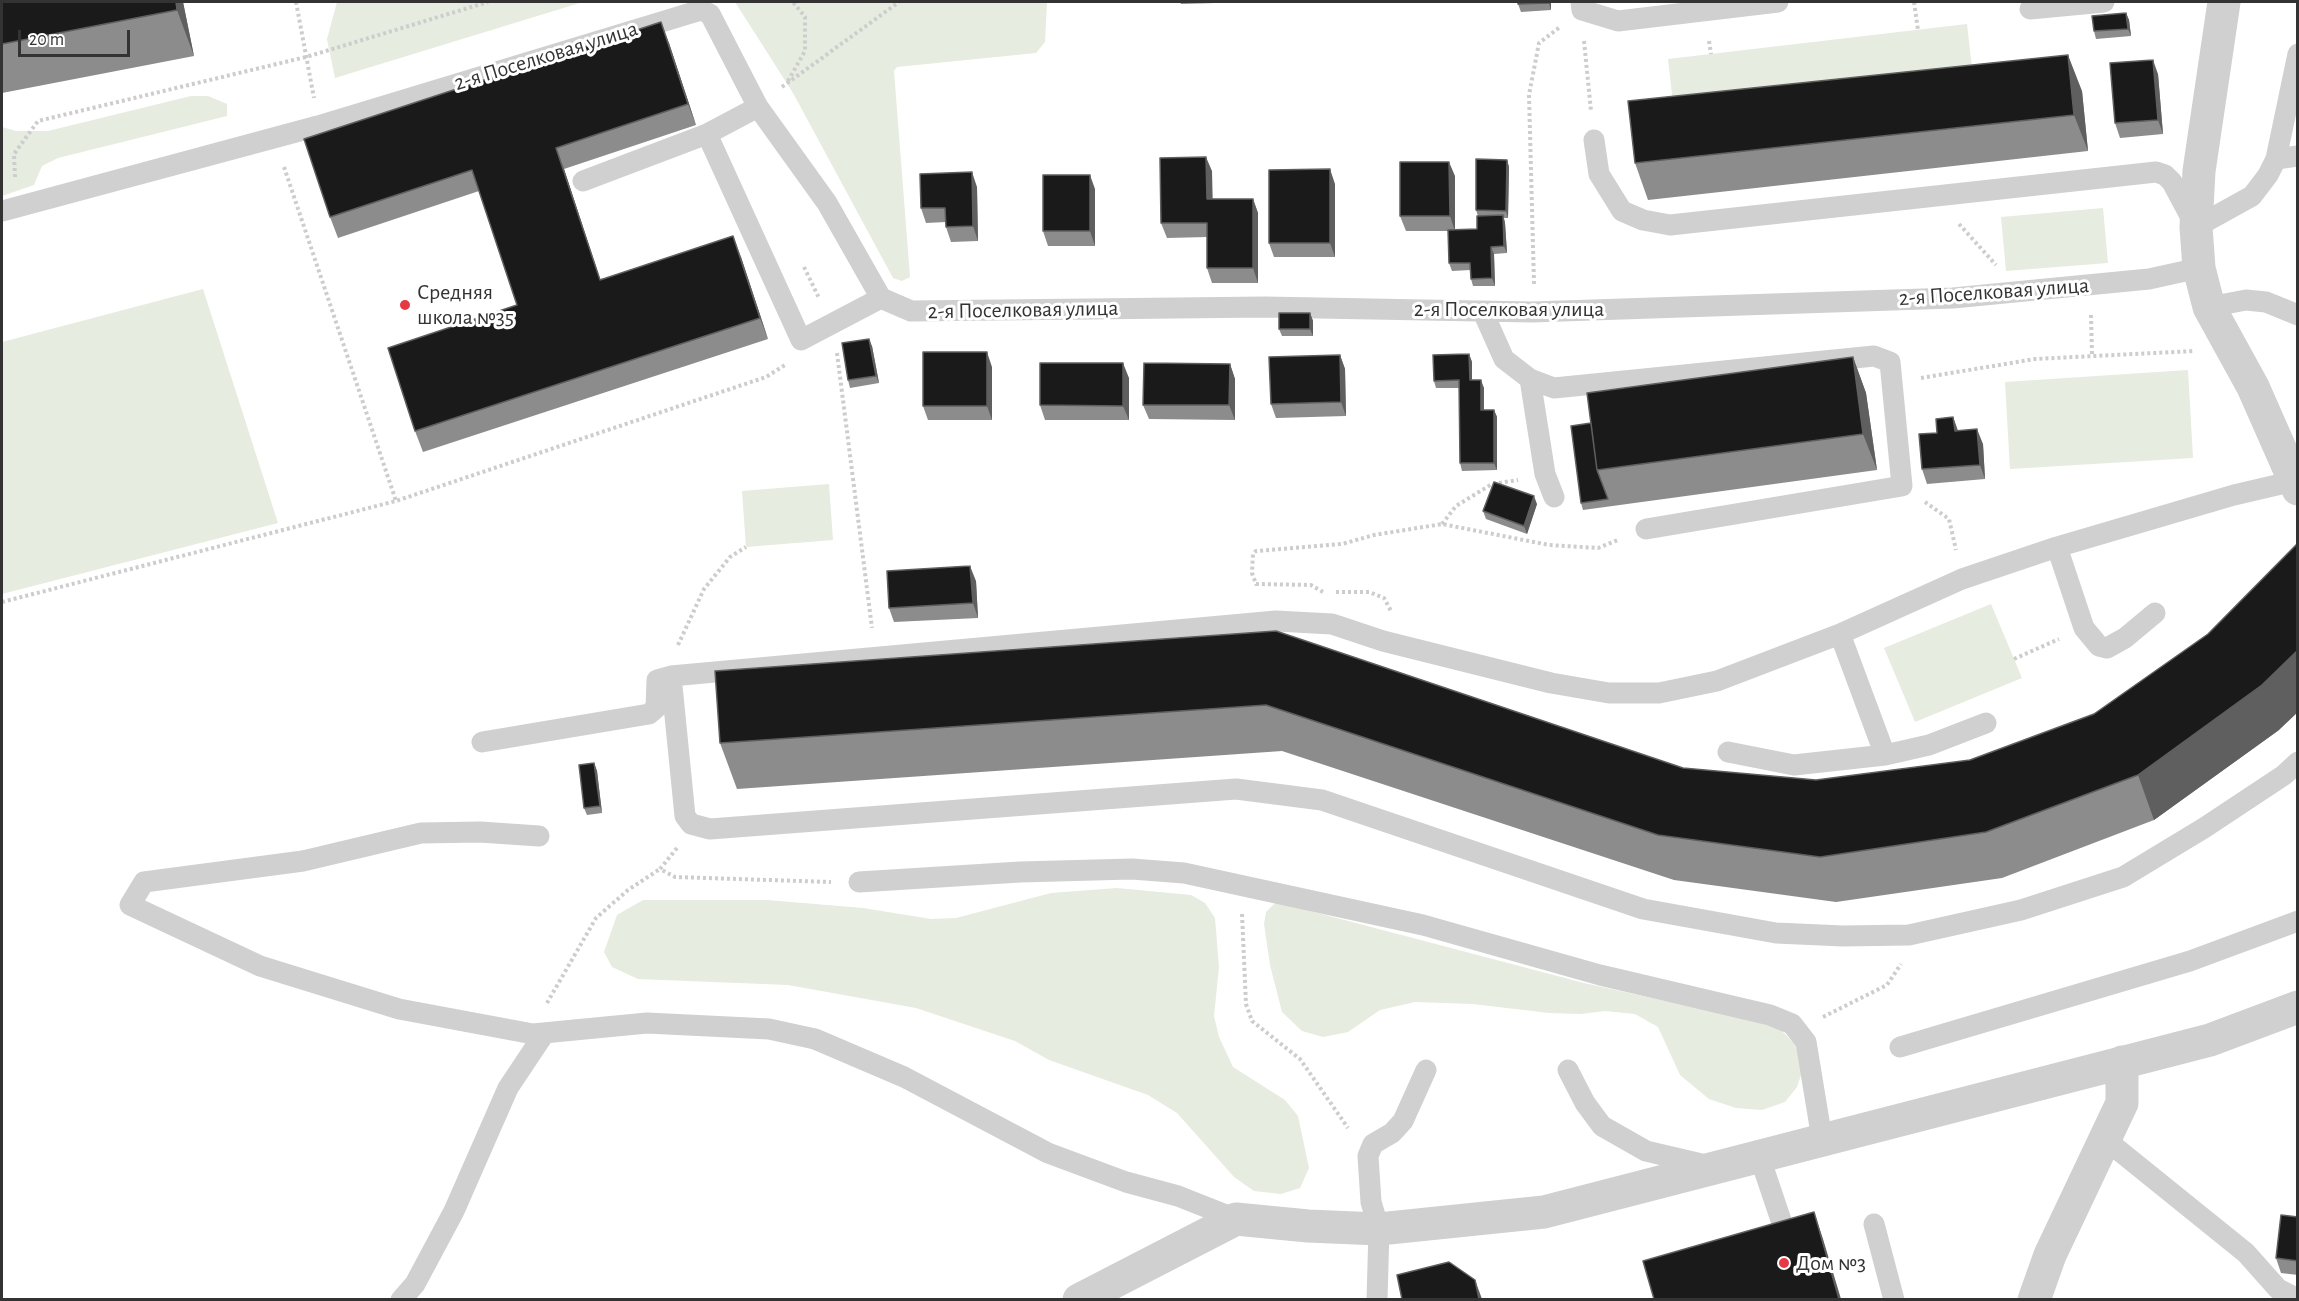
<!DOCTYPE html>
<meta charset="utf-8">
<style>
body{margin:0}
#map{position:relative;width:2299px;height:1301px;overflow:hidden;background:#fff;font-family:"Alegreya Sans",sans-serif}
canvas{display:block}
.frame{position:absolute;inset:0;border:3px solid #333;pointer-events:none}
.scale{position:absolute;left:18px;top:30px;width:112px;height:27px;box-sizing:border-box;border:3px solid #333;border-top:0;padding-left:8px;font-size:18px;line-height:21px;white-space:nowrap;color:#333;-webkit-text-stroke:4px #fff;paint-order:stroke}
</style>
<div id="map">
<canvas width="2299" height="1301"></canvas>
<div class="frame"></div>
<div class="scale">20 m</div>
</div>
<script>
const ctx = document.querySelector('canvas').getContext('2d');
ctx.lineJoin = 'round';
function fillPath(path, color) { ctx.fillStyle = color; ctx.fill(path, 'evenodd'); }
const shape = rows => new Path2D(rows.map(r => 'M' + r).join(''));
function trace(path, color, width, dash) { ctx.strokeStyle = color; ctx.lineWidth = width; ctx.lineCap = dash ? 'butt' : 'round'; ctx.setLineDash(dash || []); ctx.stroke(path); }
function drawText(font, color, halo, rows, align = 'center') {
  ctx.font = font + ' "Alegreya Sans",sans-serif'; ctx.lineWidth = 6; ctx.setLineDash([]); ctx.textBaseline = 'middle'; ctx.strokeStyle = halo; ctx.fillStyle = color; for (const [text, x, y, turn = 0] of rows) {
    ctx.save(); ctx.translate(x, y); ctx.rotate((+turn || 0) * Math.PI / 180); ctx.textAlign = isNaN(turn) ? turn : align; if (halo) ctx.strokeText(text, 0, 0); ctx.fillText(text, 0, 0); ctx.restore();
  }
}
fillPath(shape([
 [337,2,583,2,335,78,327,39],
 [735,2,1047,2,1045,42,1036,53,897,67,894,71,910,277,902,281,893,278,793,93],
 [1967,24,1973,77,1674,112,1668,59],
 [191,96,208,96,227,104,227,116,58,158,42,166,34,185,2,196,2,127,16,131,48,131],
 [2103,208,2108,263,2006,271,2001,217],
 [203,289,278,523,2,594,2,342],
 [2188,370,2193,458,2010,469,2005,382],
 [829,484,833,540,746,547,742,491],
 [1991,604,2022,678,1915,722,1884,648],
 [1117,888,1191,895,1205,903,1215,918,1219,967,1214,1016,1219,1037,1233,1067,1285,1100,1298,1116,1309,1168,1300,1188,1281,1194,1254,1191,1234,1177,1177,1113,1148,1095,1049,1060,1015,1041,916,1008,788,985,638,979,612,967,604,952,617,915,643,900,767,900,863,908,931,919,956,918,1051,893],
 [1276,902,1584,983,1759,1022,1781,1030,1794,1043,1800,1056,1801,1075,1797,1087,1785,1102,1762,1110,1736,1108,1709,1099,1680,1075,1658,1027,1635,1014,1605,1011,1581,1014,1549,1013,1473,1004,1415,1002,1380,1010,1348,1032,1323,1037,1302,1031,1282,1012,1270,965,1264,924,1266,912]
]), '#e6ecdf');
trace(shape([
 [296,2,314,98],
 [1914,2,1918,30],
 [1584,41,1591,111],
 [1709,41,1711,54],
 [788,81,805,51,805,17,793,2],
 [782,87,899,2],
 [284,167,396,501],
 [15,177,14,154,38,121,306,57,488,2],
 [1959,224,1996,265],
 [804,267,819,298],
 [1534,284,1529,95,1539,43,1560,27],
 [2091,315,2092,354],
 [837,353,872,628],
 [1921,378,2035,359,2194,351],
 [1925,502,1949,519,1956,550],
 [1442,524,1456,506,1492,484,1518,480],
 [1323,592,1311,585,1256,584,1252,573,1253,554,1256,551,1342,544,1374,535,1442,524,1549,545,1598,548,1618,540],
 [1336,592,1369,592,1384,598,1391,611],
 [2,602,396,501,766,377,785,365],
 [678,645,704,589,730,557,746,547],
 [2014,659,2059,639],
 [677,848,660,869,675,877,831,882],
 [1242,914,1246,1004,1252,1021,1300,1059,1348,1128],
 [547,1003,596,918,628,890,660,869],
 [1823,1017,1887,985,1901,964]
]), '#cdcdcd', 4, [3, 3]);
trace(shape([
 [1581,2,1582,10,1618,21,1778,2],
 [2030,9,2104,2],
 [707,134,801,340,881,298],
 [1594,140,1599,174,1622,211,1643,220,1670,225,2156,172,2165,175,2172,182,2196,227,2252,196,2268,175,2276,159,2298,54],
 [2276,159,2298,156],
 [583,181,707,134,758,107],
 [2,211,318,126,701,10,710,14,758,107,827,203,881,298,911,311,1265,307,1532,312,1953,298,2149,279,2199,268],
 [2209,307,2246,300,2266,302,2298,315],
 [1483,312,1504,359,1530,379,1554,388,1874,356,1890,362,1902,486,1646,529],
 [1530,379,1545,474,1554,497],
 [2057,547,2084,628,2099,646,2107,648,2125,638,2155,613],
 [1840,634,1885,755],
 [671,676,685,816,691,824,710,829,1236,789,1322,800,1643,909,1776,933,1843,936,1909,935,2021,910,2123,877,2204,828,2284,775,2298,762],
 [482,742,649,714,656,708,657,680,671,676,1276,621,1332,624,1383,641,1551,683,1609,693,1659,693,1717,681,1840,634,1962,579,2057,547,2234,495,2294,481],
 [1728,752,1794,765,1885,755,1929,745,1986,723],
 [539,836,480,832,421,833,303,861,144,882,130,905,260,966,399,1009,533,1034,647,1023,769,1029,815,1039,904,1077,1048,1153,1126,1182,1178,1196,1236,1219],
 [859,882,1020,872,1132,869,1184,873,1423,925,1600,975,1770,1015,1792,1024,1806,1042,1822,1139],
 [1900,1047,2190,961,2298,921],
 [1568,1070,1585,1103,1602,1126,1646,1151,1710,1166],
 [2106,1140,2246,1253,2278,1289,2298,1299],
 [1759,1155,1785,1232],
 [1874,1224,1894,1300],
 [401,1300,415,1284,454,1211,508,1088,544,1034],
 [1377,1300,1379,1229,1371,1202,1368,1156,1373,1144,1392,1133,1403,1121,1426,1070]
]), '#d0d0d0', 21);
trace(shape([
 [2224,2,2199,171,2196,227,2199,268,2209,307,2253,387,2298,489],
 [1079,1300,1236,1219,1308,1226,1379,1229,1544,1212,2210,1040,2298,1007],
 [2034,1300,2050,1255,2122,1103,2122,1062]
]), '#d0d0d0', 33);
fillPath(shape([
 [2,2,183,2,194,56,2,93],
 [1180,2,1249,2,1181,4],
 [1551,2,1551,10,1521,12,1518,4],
 [2126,13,2129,20,2131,36,2096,39,2094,31],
 [669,43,696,125,564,169,600,279,741,257,768,339,423,452,415,431,517,305,479,191,338,238,330,217],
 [2158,74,2163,134,2120,138,2115,123],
 [2082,91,2088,151,1648,200,1635,163],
 [1507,160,1509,167,1508,218,1504,218,1505,223,1507,253,1494,254,1495,286,1473,286,1471,279,1470,270,1452,271,1449,263,1448,231,1406,231,1400,216,1455,176,1455,229,1477,229,1478,216,1476,210],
 [1212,171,1212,199,1253,199,1258,213,1258,283,1212,283,1207,268,1207,237,1167,238,1161,223],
 [1335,184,1335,257,1274,257,1269,243],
 [977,187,978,241,951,242,946,227,946,222,926,223,921,208],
 [1095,189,1095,246,1048,246,1043,231],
 [1310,313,1313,321,1313,336,1282,336,1279,329],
 [872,346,879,383,850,388,848,380],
 [1469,354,1472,362,1472,380,1484,388,1484,410,1494,410,1497,417,1497,470,1462,471,1460,463,1459,388,1436,388,1434,381],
 [1340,355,1345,369,1346,416,1276,418,1271,404],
 [1853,357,1866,393,1877,470,1583,510,1581,503,1591,423],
 [1230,364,1235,379,1235,420,1149,419,1143,405],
 [992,367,992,420,928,420,923,406],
 [1129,378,1129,420,1045,420,1040,405],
 [1953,417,1958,431,1983,444,1985,479,1927,484,1922,469,1937,433],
 [1537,504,1527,534,1486,519,1483,511],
 [976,581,978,618,894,622,889,608],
 [1276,631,1683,768,1816,780,2279,730,2154,820,2002,878,1836,902,1674,880,1282,751,737,789,720,743],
 [594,763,597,771,602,813,587,815,584,808],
 [2298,1217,2298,1275,2281,1273,2276,1258]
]), '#8c8c8c');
fillPath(shape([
 [176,2,183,2,194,56,177,10],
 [1549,2,1551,2,1551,10,1549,3],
 [2126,13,2129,20,2131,36,2128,29],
 [661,22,669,43,696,125,688,104],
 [2068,55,2082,91,2088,151,2074,115],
 [2153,60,2158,74,2163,134,2158,120],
 [556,148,564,169,607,301],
 [1206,157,1212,171,1213,213,1207,199],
 [1507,160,1509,167,1508,218,1506,211],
 [1449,162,1455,176,1455,231,1450,216],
 [1330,169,1335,184,1335,257,1330,243],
 [972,172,977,187,978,241,973,226],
 [1090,175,1095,189,1095,246,1090,231],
 [1253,199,1258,213,1258,283,1253,268],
 [1503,215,1505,223,1507,253,1504,246],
 [733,236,741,257,768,339,760,318],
 [1491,247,1494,254,1495,286,1492,278],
 [1310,313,1313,321,1313,336,1310,329],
 [869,339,872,346,879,383,876,376],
 [987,352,992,367,992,420,987,406],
 [1469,354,1472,362,1472,388,1470,380],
 [1340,355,1345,369,1346,416,1341,402],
 [1853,357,1866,393,1877,470,1863,434],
 [1123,363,1129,378,1129,420,1123,406],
 [1230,364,1235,379,1235,420,1229,405],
 [1481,380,1484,388,1484,417,1481,410],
 [1494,410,1497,417,1497,470,1494,463],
 [1953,417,1958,431,1955,431],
 [1977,429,1983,444,1985,479,1980,465],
 [1534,496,1537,504,1527,534,1524,526],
 [970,566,976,581,978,618,973,603],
 [2298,650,2298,712,2279,730,2154,820,2138,775],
 [594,763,597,771,602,813,600,806],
 [1814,1212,1823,1239,1841,1299,1839,1299],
 [1475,1280,1482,1299,1479,1299]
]), '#5f5f5f');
const building = shape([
 [2,2,176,2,177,10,2,44,2,2],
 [1518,2,1549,2,1549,3,1518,4,1518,2],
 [2126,13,2128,29,2094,31,2092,16,2126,13],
 [661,22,688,104,556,148,600,280,733,236,760,318,415,431,388,348,517,305,472,170,330,217,304,139,661,22],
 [2068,55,2074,115,1635,163,1628,101,2068,55],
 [2153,60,2158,120,2115,123,2110,63,2153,60],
 [1206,157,1207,199,1253,199,1253,268,1207,268,1207,223,1161,223,1160,158,1206,157],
 [1476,159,1507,160,1506,211,1476,210,1476,159],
 [1400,162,1449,162,1450,216,1400,216,1400,162],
 [1330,169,1330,243,1269,243,1269,170,1330,169],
 [972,172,973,226,946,227,945,208,921,208,920,174,972,172],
 [1043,175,1090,175,1090,231,1043,231,1043,175],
 [1503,215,1504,246,1491,247,1492,278,1471,279,1470,263,1449,263,1448,230,1477,229,1477,216,1503,215],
 [1279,313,1310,313,1310,329,1279,329,1279,313],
 [869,339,876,376,848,380,842,343,869,339],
 [923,352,987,352,987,406,923,406,923,352],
 [1469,354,1470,380,1481,380,1481,410,1494,410,1494,463,1460,463,1459,380,1434,381,1433,355,1469,354],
 [1340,355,1341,402,1271,404,1269,357,1340,355],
 [1853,357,1863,434,1597,470,1587,393,1853,357],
 [1040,363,1123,363,1123,406,1040,405,1040,363],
 [1144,363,1230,364,1229,405,1143,405,1144,363],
 [1953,417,1955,431,1977,429,1980,465,1922,469,1919,434,1937,433,1936,419,1953,417],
 [1591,423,1597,470,1608,499,1581,503,1571,426,1591,423],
 [1494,482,1534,496,1524,526,1483,511,1494,482],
 [2296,545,2298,547,2298,650,2262,685,2138,775,1986,832,1820,857,1658,835,1266,705,720,743,715,671,1276,631,1683,768,1816,780,1970,760,2094,714,2208,634,2296,545],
 [970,566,973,603,889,608,887,571,970,566],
 [594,763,600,806,584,808,579,765,594,763],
 [1814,1212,1839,1299,1654,1299,1643,1261,1814,1212],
 [2281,1215,2298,1217,2298,1261,2276,1258,2281,1215],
 [1449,1262,1475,1280,1479,1299,1402,1299,1397,1275,1449,1262]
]);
fillPath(building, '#1a1a1a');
trace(building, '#5f5f5f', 1.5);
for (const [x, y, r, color] of [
 [405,305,6,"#e63946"],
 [1784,1263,6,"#e63946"]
]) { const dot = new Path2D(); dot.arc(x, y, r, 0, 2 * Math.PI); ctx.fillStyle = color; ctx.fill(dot); trace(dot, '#fff', 2); }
drawText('22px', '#333', '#fff', [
 ["2-я Поселковая улица",546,56,-17],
 ["2-я Поселковая улица",1994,292,-4],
 ["2-я Поселковая улица",1509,309],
 ["2-я Поселковая улица",1023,310,-1]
]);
drawText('22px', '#333', '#fff', [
 ["Средняя",417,292],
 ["школа №35",417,317],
 ["Дом №3",1796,1263]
], 'left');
</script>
